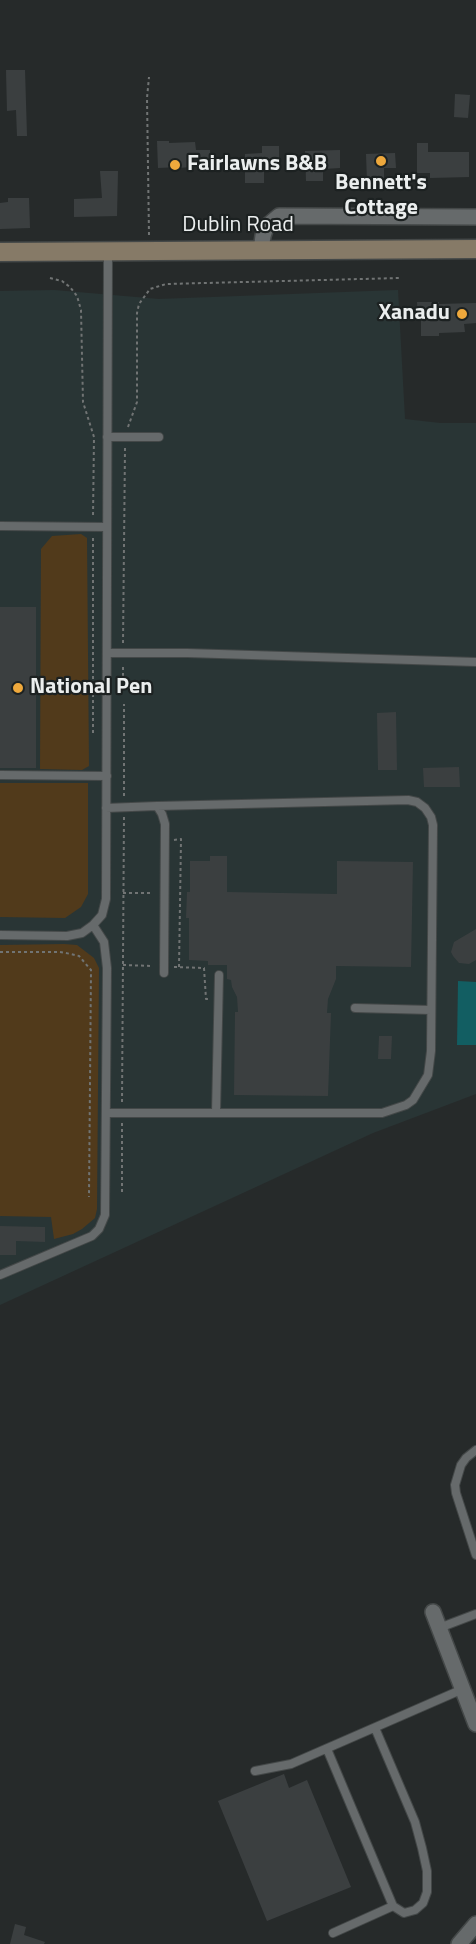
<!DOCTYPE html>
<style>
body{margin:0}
canvas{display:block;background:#262a2a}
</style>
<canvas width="476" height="1944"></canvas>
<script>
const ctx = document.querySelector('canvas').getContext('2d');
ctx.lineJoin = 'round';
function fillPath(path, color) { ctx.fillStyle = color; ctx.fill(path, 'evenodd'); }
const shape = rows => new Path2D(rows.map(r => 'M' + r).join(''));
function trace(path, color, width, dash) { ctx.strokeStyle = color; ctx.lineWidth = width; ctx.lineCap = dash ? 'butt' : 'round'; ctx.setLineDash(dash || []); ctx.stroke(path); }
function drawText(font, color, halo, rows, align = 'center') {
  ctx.font = font + ' "Titillium Web",sans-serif'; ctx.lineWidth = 4.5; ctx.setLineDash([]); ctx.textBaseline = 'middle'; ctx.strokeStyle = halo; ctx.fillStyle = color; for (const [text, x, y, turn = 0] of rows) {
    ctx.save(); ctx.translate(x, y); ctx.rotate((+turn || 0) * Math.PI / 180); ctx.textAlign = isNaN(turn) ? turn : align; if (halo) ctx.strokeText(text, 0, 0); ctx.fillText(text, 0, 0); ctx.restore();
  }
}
fillPath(shape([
 [54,290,159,299,398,290,405,419,440,423,476,423,476,1094,373,1133,0,1305,0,291]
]), '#293535');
fillPath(shape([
 [81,534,87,538,89,766,82,770,40,769,41,549,52,536],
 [0,783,88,783,88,894,81,907,65,918,0,917],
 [64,944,77,945,94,958,99,968,97,1209,95,1218,82,1229,73,1234,54,1239,51,1217,0,1216,0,945]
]), '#513a1b');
fillPath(shape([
 [458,981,476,982,476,1045,457,1045]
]), '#125e62');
fillPath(shape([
 [6,70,25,70,27,136,17,136,16,110,7,111],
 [455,94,470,95,468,118,454,117],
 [157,141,169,141,169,143,195,142,196,150,210,150,211,165,179,168,179,167,158,168],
 [417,143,428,143,428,152,469,152,469,177,430,178,430,173,417,173],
 [262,146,279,146,279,168,264,168,264,183,245,183,245,154,262,153],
 [340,150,340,168,323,169,323,181,306,181,305,151],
 [395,153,396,168,384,168,384,181,367,181,366,154],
 [100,171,118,171,117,216,74,217,74,199,102,198],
 [8,198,29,198,30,228,0,229,0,203,8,202],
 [417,302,439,302,439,304,476,303,476,323,464,324,465,332,439,333,439,336,421,336,421,317,418,317],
 [0,607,36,607,36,768,0,768],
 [396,712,397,770,378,770,377,713],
 [459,767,460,787,424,787,423,768],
 [210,856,227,856,227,892,337,894,337,861,413,862,411,967,336,966,336,979,328,999,327,1013,331,1013,328,1096,234,1095,235,1012,238,1012,237,997,232,987,231,980,227,979,227,965,208,965,208,961,189,960,189,918,186,918,187,892,190,892,190,861,210,861],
 [476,929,476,960,469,964,459,963,453,956,451,952,454,942],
 [379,1036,392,1036,391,1059,378,1059],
 [0,1226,45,1227,45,1242,16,1241,16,1255,0,1255],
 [284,1774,289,1788,307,1780,351,1887,267,1921,218,1801],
 [15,1924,26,1927,24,1935,45,1942,44,1944,10,1944]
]), '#3b3f40');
const lane = shape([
 [107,437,159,437],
 [0,526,107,527],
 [107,653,187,653,476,662],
 [0,775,107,776],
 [106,808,157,806,162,814,165,824,164,973],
 [0,935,67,936,82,933,93,925,102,915,106,899,108,253],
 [355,1008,431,1010],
 [107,1113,382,1113,406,1105,413,1100,428,1075,431,1051,433,825,431,817,425,808,417,802,408,800,157,806],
 [216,1113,219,975],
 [0,1275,92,1236,99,1229,105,1215,107,968,104,942,93,925],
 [476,1450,466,1458,461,1465,455,1485,456,1493,476,1555],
 [439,1628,476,1614],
 [327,1749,393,1906,404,1913,415,1910,423,1903,427,1892,427,1871,422,1848,415,1822,375,1728],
 [255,1771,291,1764,463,1689],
 [333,1933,393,1906]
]);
const street = shape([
 [261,250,263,236,266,227,279,216,476,217],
 [433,1612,476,1724],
 [459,1944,476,1924]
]);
const secondary = shape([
 [0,252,476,249]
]);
trace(lane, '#444848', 10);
trace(street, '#444848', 18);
trace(secondary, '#444848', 21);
trace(shape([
 [149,235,147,98,149,77],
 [50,278,62,281,70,287,77,296,81,310,83,402,94,437,93,517],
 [128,427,137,402,137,313,139,304,150,289,166,284,400,278],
 [123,643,125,448],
 [123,682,123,664],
 [93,733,93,538],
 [124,796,124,704],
 [174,840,181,839,179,967],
 [123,893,153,893],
 [0,952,60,952,71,954,79,956,91,970,89,1197],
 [123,965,153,966],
 [174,967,204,968,206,999,208,999],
 [122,1102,124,817],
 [122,1192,122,1123]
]), '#717474', 2, [3, 3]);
trace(lane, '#666a6b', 8);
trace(street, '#666a6b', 15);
trace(secondary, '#867a67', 18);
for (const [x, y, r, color] of [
 [381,161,6,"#eea83c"],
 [175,165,6,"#eea83c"],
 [462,314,6,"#eea83c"],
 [18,688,6,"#eea83c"]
]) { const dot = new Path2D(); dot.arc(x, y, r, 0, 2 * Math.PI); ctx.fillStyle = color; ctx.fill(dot); trace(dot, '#1c2121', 2); }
drawText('bold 22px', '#ebeeee', '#1c2121', [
 ["Fairlawns B&B",187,165],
 ["Bennett's",381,184,"center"],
 ["Cottage",381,209,"center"],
 ["Xanadu",450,314,"right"],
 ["National Pen",30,688]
], 'left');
drawText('22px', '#ebeeee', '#1c2121', [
 ["Dublin Road",238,226]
]);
</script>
